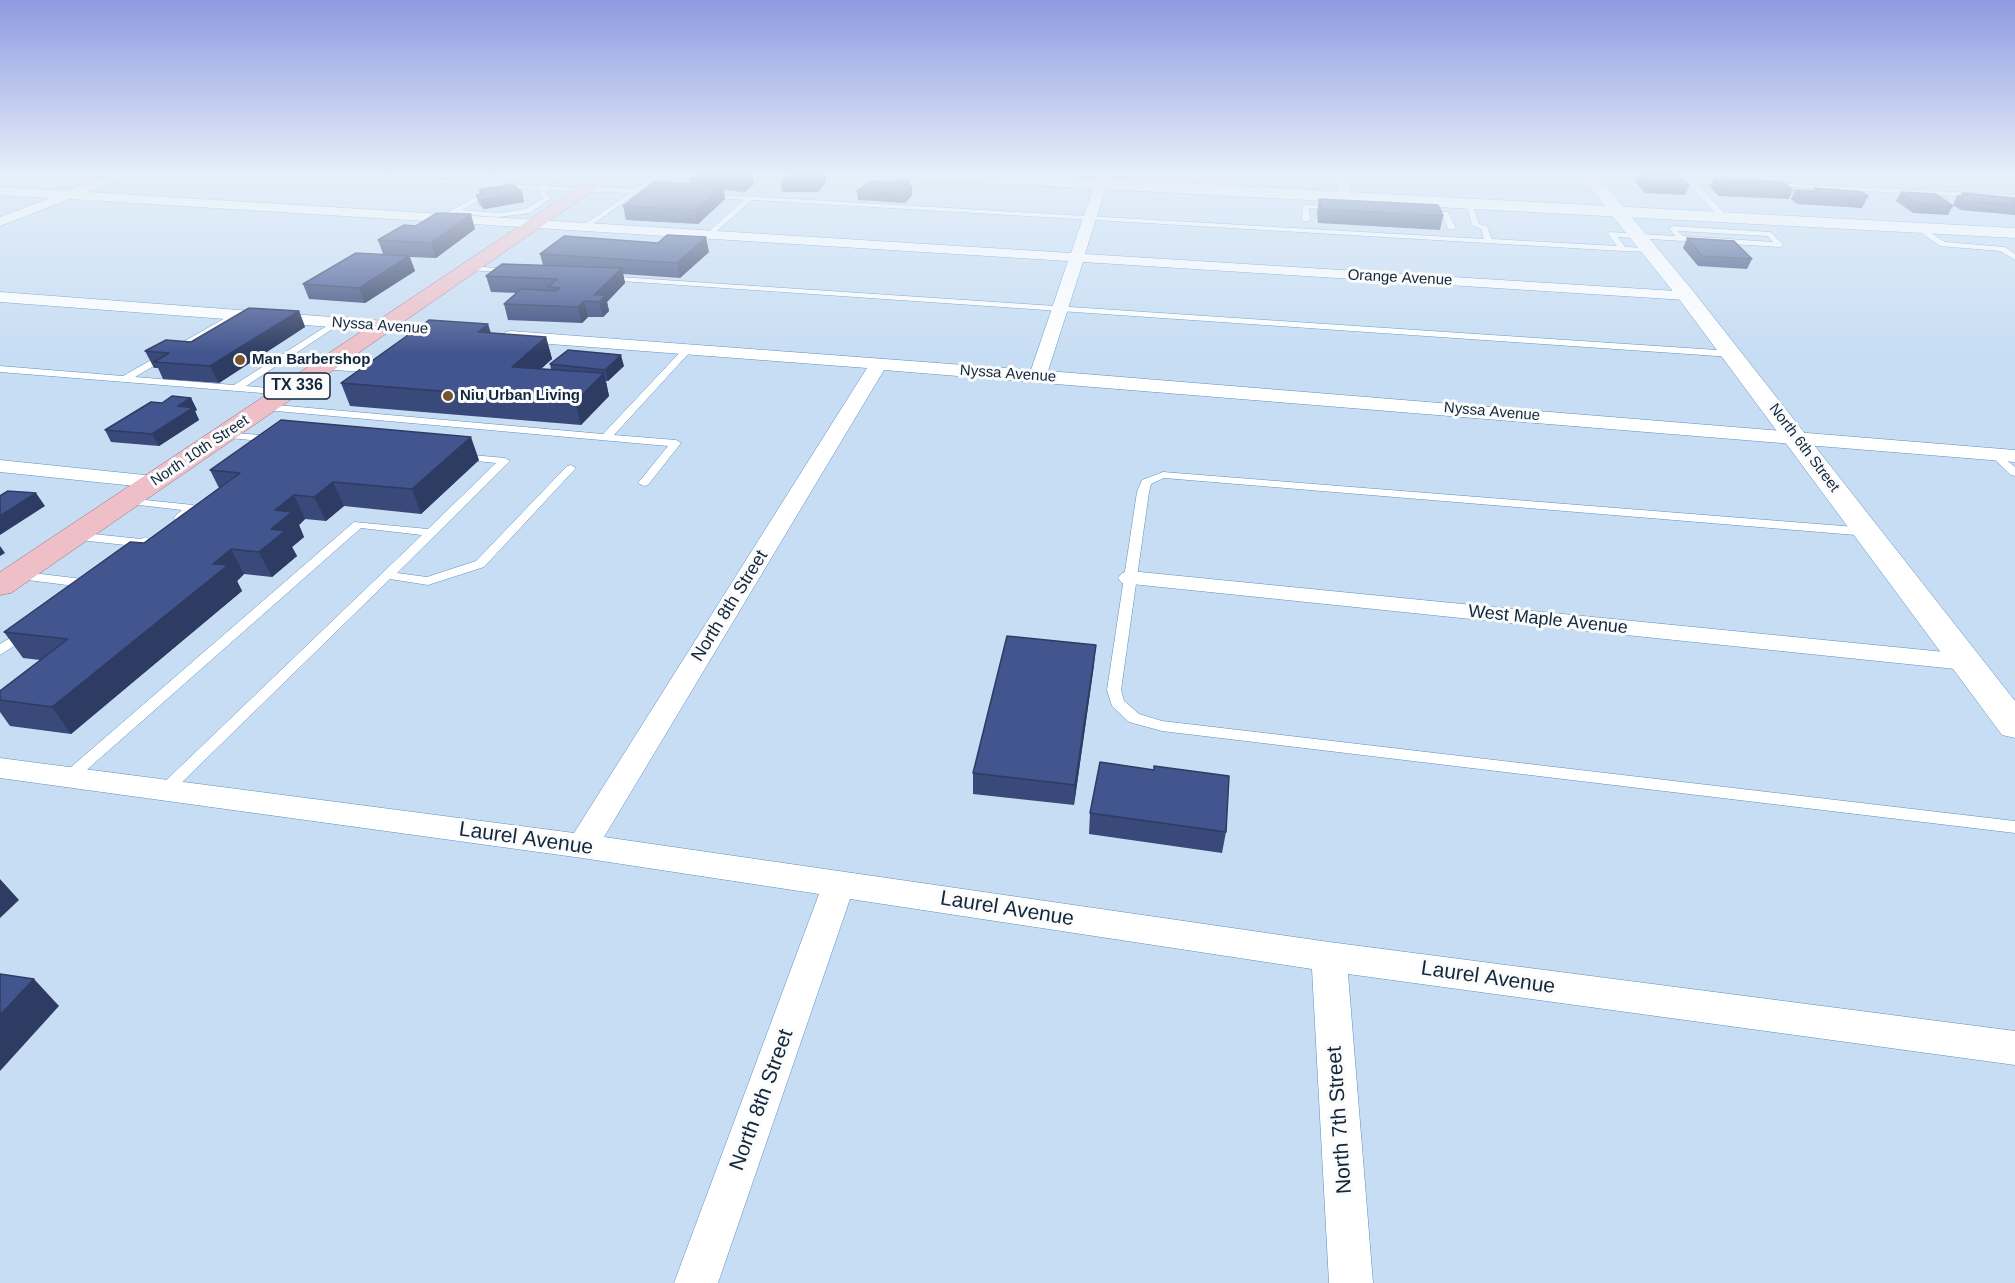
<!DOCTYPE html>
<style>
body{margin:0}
canvas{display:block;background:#c7ddf3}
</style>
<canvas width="2015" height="1283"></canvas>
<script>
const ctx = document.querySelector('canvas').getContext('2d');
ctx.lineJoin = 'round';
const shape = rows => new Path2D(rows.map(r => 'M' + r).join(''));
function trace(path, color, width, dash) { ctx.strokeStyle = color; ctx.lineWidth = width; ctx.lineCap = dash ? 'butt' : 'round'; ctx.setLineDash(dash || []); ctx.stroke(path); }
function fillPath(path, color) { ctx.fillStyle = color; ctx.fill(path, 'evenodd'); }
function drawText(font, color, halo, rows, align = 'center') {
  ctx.font = font + ' Helvetica,sans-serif'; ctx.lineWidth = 6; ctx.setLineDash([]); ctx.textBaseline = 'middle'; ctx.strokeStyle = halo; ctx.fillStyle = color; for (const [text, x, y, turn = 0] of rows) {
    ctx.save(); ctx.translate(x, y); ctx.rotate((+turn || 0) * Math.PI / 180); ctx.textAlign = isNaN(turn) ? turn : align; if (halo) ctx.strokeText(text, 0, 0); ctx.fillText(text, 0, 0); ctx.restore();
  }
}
const service = shape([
 [327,174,367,174,539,186,558,174,567,174,562,178,601,182,598,184,556,181,546,186,585,189,588,186,636,189,655,174,663,174,585,230,582,230,582,226,630,193,545,190,550,199,530,213,498,217,456,214,443,221,439,219,440,217,484,192,494,190,497,192,486,196,462,210,498,213,525,209,544,198,537,190,327,174],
 [728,174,765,174,776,177,773,179,728,174],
 [1213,174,1219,174,1218,190,1215,192,1212,190,1213,174],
 [1681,174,1688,174,1693,180,1730,182,1728,185,1697,184,1727,216,1727,220,1721,220,1681,174],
 [1771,183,2015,195,2015,199,1769,186,1771,183],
 [708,194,1484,239,1481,229,1472,225,1466,204,1469,202,1472,204,1479,224,1487,226,1492,239,1617,246,1608,234,1609,232,1675,236,1669,228,1673,226,1770,232,1784,245,1780,247,1618,237,1625,247,1649,248,1653,250,1649,252,1623,251,752,200,709,238,705,236,706,234,744,200,706,197,708,194],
 [1678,231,1768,236,1773,242,1683,236,1678,231],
 [1303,205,1334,206,1338,208,1334,210,1309,208,1310,220,1306,222,1302,220,1303,205],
 [1425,211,1448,212,1456,228,1449,230,1442,216,1422,215,1421,213,1425,211],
 [1920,226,1945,242,2005,247,2015,254,2015,260,2000,251,1940,246,1917,230,1916,228,1920,226],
 [467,266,513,269,517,271,513,273,470,270,466,268,467,266],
 [604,276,1732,351,1737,354,1732,357,607,280,603,278,604,276],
 [234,313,241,315,135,377,234,385,336,320,343,322,246,386,290,390,292,392,287,395,0,372,0,366,123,376,234,313],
 [687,347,692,350,690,352,614,435,676,440,681,443,648,485,644,486,638,483,668,446,265,410,260,407,265,404,603,434,684,348,687,347],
 [325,364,376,367,381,370,376,373,322,369,322,365,325,364],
 [223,432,272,436,277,439,272,442,219,437,218,435,223,432],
 [1995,451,2015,467,2015,476,2011,475,1991,456,1991,452,1995,451],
 [461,454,505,458,510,461,397,573,427,577,476,561,567,466,571,465,576,468,484,567,428,585,390,579,170,794,158,794,156,790,422,535,361,528,73,782,63,782,60,778,63,774,354,522,428,529,496,463,457,459,456,457,461,454],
 [1163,472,1868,528,1874,532,1868,536,1164,478,1151,484,1149,492,1121,690,1124,701,1139,714,1162,721,2015,821,2015,833,1162,731,1129,722,1112,706,1107,690,1137,492,1142,480,1163,472],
 [126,498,193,505,199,508,179,521,173,518,182,510,122,503,122,499,126,498],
 [74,532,141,539,146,537,152,541,144,547,70,539,68,536,70,533,74,532],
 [16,571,91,580,97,584,91,588,12,578,10,575,16,571],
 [25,629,32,633,30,636,0,655,0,644,25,629]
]);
const minor = shape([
 [111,174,129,174,87,192,1071,253,1098,174,1110,174,1085,254,1692,292,1694,295,1692,298,1686,300,1083,262,1048,371,2015,450,2015,462,884,370,604,837,1329,942,2015,1031,2015,1065,1348,974,1373,1283,1329,1283,1312,969,850,899,718,1283,674,1283,819,894,582,858,0,778,0,758,574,833,867,368,511,341,503,336,505,332,511,331,1031,370,1068,261,70,199,0,226,0,217,50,198,0,195,0,187,67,191,111,174],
 [1335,174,1347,174,1351,197,1350,200,1345,201,1339,197,1335,174],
 [0,292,451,326,459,331,451,336,0,302,0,292],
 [0,460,154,476,161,478,165,482,161,486,154,488,0,472,0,460],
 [1130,571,1965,654,1974,656,1978,662,1974,668,1965,670,1122,583,1118,578,1122,573,1130,571]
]);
const tertiary = shape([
 [1579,174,1596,174,1693,291,2015,701,2015,738,2002,735,1679,299,1579,174]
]);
const secondary = shape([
 [908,174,1015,174,2015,228,2015,238,916,179,908,174]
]);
const primary = shape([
 [598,174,617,174,11,593,0,595,0,572,598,174]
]);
trace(service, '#5b90c4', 1);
trace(minor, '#5b90c4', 1);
trace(tertiary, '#5b90c4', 1);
trace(secondary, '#5b90c4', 1);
trace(primary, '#996e7e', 1);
fillPath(service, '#fff');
fillPath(minor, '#fff');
fillPath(tertiary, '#fff');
fillPath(secondary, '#fff');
fillPath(primary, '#eebfc7');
fillPath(shape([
 [373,174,396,174,394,176],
 [473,174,496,174,493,176],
 [696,174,754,184,745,192,723,190,725,199,698,224,626,220,623,206,690,184,690,179],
 [1638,174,1678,174,1689,186,1685,195,1645,193,1635,181],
 [1714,178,1793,190,1789,199,1719,196,1710,187],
 [826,182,818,192,782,192,781,183],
 [912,186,912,195,905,203,858,200,857,191],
 [1815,188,1868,196,1862,208,1797,204,1791,199,1795,190,1814,191],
 [479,190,522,193,524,202,484,209,479,204,476,195,480,194],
 [1901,192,1953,206,1948,215,1913,213,1896,201],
 [1962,193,2015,198,2015,215,1961,210,1953,205,1957,196,1960,196],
 [1319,199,1443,216,1440,230,1318,223,1317,212],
 [475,229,436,258,410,257,415,271,365,303,309,299,303,284,383,254,378,240],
 [1687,238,1752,259,1747,269,1698,266,1683,248],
 [709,252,680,278,623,274,625,283,607,302,609,311,603,317,588,317,582,323,508,320,504,304,517,293,491,292,486,276,543,265,540,254],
 [299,311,305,327,219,383,163,379,158,368,154,368,145,351,191,342],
 [491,333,546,337,552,359,541,369,551,369,550,364,624,366,608,381,606,381,609,396,581,425,350,406,341,383],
 [191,398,197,410,195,411,199,420,159,446,111,442,105,430,162,403],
 [479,460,421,514,344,506,326,521,305,519,299,525,304,537,292,547,297,556,272,577,244,574,237,581,242,591,71,734,10,726,0,712,0,691,40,660,23,658,4,632,144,543,219,488,210,470],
 [1094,665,1074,805,973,794,973,773],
 [1154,770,1226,832,1222,853,1089,834,1090,813]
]), '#39497a');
fillPath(shape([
 [825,174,826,174,826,182,818,192,817,183],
 [753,175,754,184,745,192,744,183],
 [910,180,910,188,912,186,912,195,905,203,904,186],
 [723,185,725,199,698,224,695,210],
 [522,193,524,202,484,209,481,200],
 [471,214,475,229,436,258,431,243],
 [706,237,709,252,680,278,677,263],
 [409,256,415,271,365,303,359,288],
 [622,268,625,283,607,302,609,311,603,317,599,302,594,295],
 [584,301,588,317,582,323,578,307],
 [299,311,305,327,219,383,210,366],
 [488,324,495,345,478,332],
 [546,337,552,359,518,389,512,367],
 [621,355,624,366,608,381,605,370],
 [604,373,609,396,581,425,575,402],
 [191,398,197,410,195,411,199,420,159,446,152,434,178,406],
 [471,437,479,460,421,514,412,489],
 [333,482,344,506,326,521,314,497],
 [36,493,45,506,0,535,0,516],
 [294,495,305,519,299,525,304,537,292,547,297,556,272,577,259,552,271,529,275,510],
 [0,546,5,553,0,556],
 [231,549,244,574,237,581,242,591,71,734,52,707,213,564],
 [1096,645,1094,665,1074,805,1075,785],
 [0,879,19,900,0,918],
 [34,979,59,1006,0,1071,0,1015]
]), '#2e3c63');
const building = shape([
 [696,174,741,174,753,175,744,183,690,179,696,174],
 [789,174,825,174,817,183,781,183,789,174],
 [1640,174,1678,174,1689,186,1648,184,1640,174],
 [1714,178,1783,182,1793,190,1722,187,1714,178],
 [900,179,910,180,904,186,912,186,905,194,857,191,871,181,897,182,900,179],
 [654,182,723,185,695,210,623,206,654,182],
 [513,184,522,193,481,200,476,195,482,194,479,190,513,184],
 [1815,188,1862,192,1868,196,1863,196,1867,198,1801,195,1795,190,1818,191,1815,188],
 [1901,192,1936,194,1953,206,1918,204,1901,192],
 [1962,193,2015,198,2015,205,1966,201,1957,196,1967,196,1962,193],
 [1319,199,1438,205,1443,216,1321,209,1319,199],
 [437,213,471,214,431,243,378,240,404,225,416,226,437,213],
 [667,235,706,237,677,263,540,254,564,236,658,243,667,235],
 [1687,238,1734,241,1752,259,1702,256,1687,238],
 [356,253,409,256,359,288,303,284,356,253],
 [502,264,622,268,594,295,606,295,599,302,584,301,578,307,504,304,521,289,556,291,560,288,548,287,557,279,486,276,502,264],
 [249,308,299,311,210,366,154,362,169,353,145,351,166,340,191,342,249,308],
 [429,320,488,324,478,332,546,337,512,367,604,373,575,402,341,383,429,320],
 [568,350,621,355,605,370,550,364,568,350],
 [172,396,191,398,178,406,193,408,152,434,105,430,151,402,162,403,172,396],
 [281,420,471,437,412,489,333,482,314,497,294,495,275,510,292,512,271,529,285,531,259,552,231,549,213,564,228,565,52,707,0,700,0,691,68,639,4,632,130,542,144,543,240,473,210,470,281,420],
 [8,491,36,493,0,516,0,496,8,491],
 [1007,636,1096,645,1075,785,973,773,1007,636],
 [1100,762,1154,770,1154,766,1229,776,1226,832,1090,813,1100,762],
 [0,974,34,979,0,1015,0,974]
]);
fillPath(building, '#42558e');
trace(building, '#2e3c63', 1.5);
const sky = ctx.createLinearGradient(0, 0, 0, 354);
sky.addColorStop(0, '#8f9ae1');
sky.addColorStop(0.49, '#e6f0fa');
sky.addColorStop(1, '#e6f0fa00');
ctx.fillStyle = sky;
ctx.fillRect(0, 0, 2015, 354);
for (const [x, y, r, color] of [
 [240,360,6,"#77542c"],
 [448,396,6,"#77542c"]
]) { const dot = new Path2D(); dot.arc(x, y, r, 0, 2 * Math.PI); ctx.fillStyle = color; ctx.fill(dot); trace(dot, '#fbfbfb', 2); }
drawText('15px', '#11273c', '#fbfbfb', [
 ["Orange Avenue",1400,278,3],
 ["Nyssa Avenue",380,326,4],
 ["Nyssa Avenue",1008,374,4],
 ["Nyssa Avenue",1492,412,5],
 ["North 6th Street",1804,448,53],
 ["North 10th Street",200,451,-34]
]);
drawText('bold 15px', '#11273c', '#fbfbfb', [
 ["Man Barbershop",252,360],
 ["Niu Urban Living",460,396]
], 'left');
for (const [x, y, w] of [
 [297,386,66]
]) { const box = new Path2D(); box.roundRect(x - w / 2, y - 13, w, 26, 4.5); ctx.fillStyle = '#fbfbfb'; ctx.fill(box); trace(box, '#11273c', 1.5); }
drawText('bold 16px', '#11273c', null, [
 ["TX 336",297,386]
]);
drawText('18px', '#11273c', '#fbfbfb', [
 ["North 8th Street",730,606,-58],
 ["West Maple Avenue",1548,620,6]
]);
drawText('21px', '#11273c', '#fbfbfb', [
 ["Laurel Avenue",526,839,8],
 ["Laurel Avenue",1007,909,9],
 ["Laurel Avenue",1488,978,8],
 ["North 8th Street",762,1100,-70],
 ["North 7th Street",1340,1120,-94]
]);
</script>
